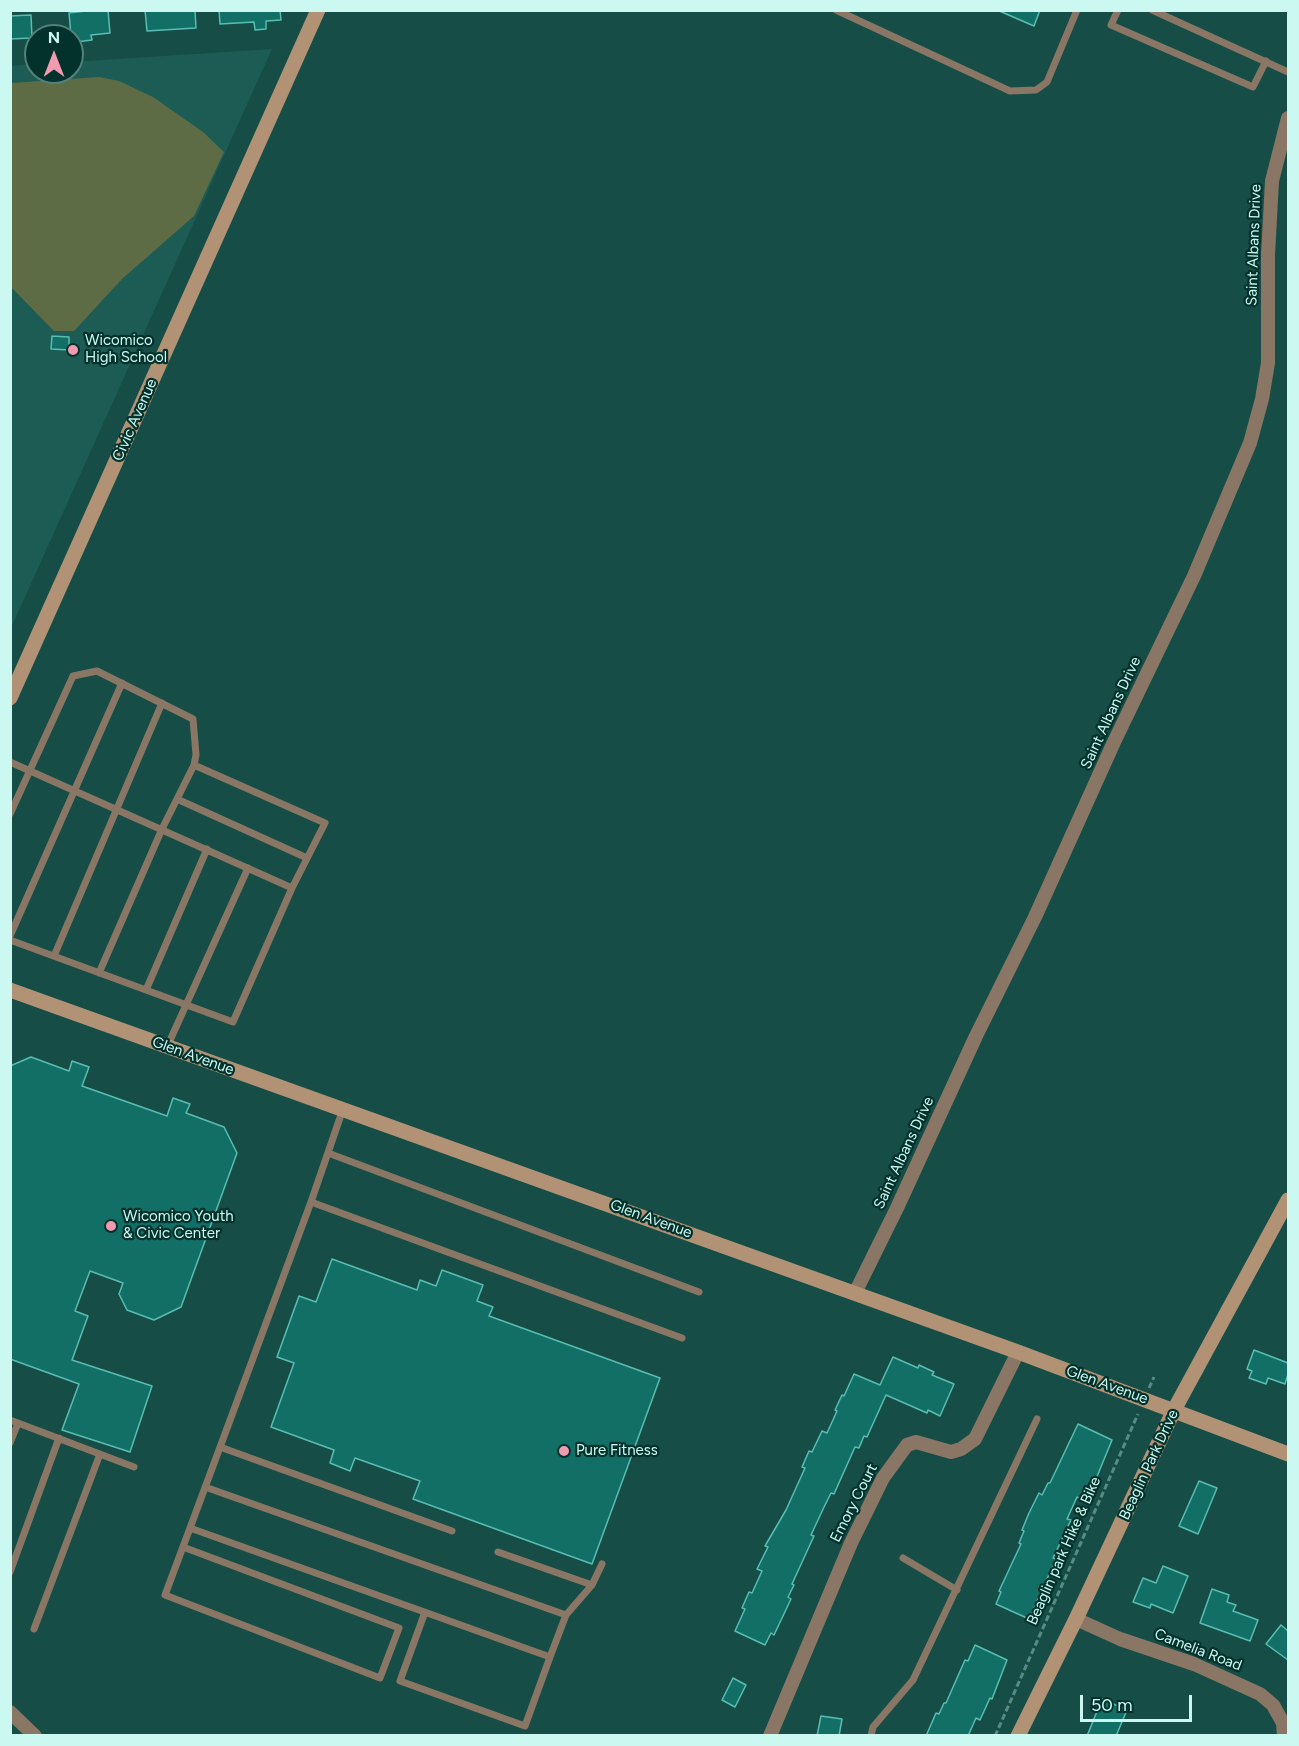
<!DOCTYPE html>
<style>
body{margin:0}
#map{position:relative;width:1299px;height:1746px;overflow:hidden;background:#164d47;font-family:Figtree,sans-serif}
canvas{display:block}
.frame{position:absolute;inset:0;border:12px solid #cbf9f2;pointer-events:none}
.north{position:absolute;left:24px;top:24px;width:60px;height:60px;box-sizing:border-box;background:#03312c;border:2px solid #53817b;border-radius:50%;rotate:0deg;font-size:16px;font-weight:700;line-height:24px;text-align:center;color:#cbf9f2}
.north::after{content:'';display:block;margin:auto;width:21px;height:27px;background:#f29aaf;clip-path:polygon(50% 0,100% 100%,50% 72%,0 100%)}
.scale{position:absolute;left:1080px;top:1695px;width:112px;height:27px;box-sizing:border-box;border:3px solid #cbf9f2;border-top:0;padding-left:8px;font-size:18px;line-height:21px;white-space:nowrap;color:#cbf9f2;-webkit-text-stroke:4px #03312c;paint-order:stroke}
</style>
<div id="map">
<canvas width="1299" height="1746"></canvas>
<div class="frame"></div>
<div class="north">N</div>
<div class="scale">50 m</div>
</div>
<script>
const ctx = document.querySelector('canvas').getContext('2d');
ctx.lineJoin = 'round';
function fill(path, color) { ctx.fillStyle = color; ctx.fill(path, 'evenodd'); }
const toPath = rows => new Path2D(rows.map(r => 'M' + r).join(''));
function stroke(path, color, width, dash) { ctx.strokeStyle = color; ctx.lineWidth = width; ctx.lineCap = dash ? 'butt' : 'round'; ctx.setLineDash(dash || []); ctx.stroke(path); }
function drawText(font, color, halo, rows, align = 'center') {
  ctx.font = font + ' Figtree,sans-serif'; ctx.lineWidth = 4.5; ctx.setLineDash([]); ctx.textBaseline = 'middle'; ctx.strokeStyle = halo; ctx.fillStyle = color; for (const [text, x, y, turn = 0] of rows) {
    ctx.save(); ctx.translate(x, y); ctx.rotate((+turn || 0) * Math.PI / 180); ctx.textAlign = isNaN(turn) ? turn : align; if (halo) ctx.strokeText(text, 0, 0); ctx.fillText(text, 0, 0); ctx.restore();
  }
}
fill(toPath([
 [272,49,11,628,11,66,36,64,36,72,72,72,72,62]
]), '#1c5c55');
fill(toPath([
 [99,77,119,81,153,97,203,132,224,152,194,216,122,279,74,331,54,331,11,287,11,83]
]), '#5e6c46');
const building = toPath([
 [94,10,108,10,110,33,91,35,92,40,76,42,75,35,71,35,69,13,94,10],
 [145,10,195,10,196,28,147,31,145,10],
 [219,10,280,10,281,20,266,21,266,29,255,30,254,22,220,24,219,10],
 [997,10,1040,10,1034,26,997,10],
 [31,15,32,38,10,39,10,16,31,15],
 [52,336,69,337,69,350,51,349,52,336],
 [31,1057,69,1071,72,1061,89,1067,82,1086,167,1116,173,1098,190,1104,186,1113,224,1127,237,1153,181,1307,154,1320,127,1310,119,1294,123,1283,90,1271,75,1311,88,1316,72,1360,152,1386,130,1452,62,1430,79,1384,10,1359,10,1066,31,1057],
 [332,1259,417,1290,420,1280,436,1286,442,1270,483,1285,477,1301,493,1307,489,1316,660,1378,592,1564,413,1499,420,1481,355,1458,350,1471,330,1463,334,1450,271,1427,294,1363,277,1357,299,1296,316,1302,332,1259],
 [1254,1350,1288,1363,1288,1374,1285,1384,1268,1378,1266,1384,1249,1378,1252,1371,1247,1369,1254,1350],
 [893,1357,918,1368,919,1365,934,1372,932,1375,954,1384,940,1416,928,1410,927,1413,886,1395,867,1437,864,1436,859,1448,855,1447,834,1494,831,1493,825,1505,811,1535,814,1536,792,1584,794,1585,788,1597,791,1599,774,1635,771,1633,765,1645,735,1631,745,1609,742,1608,749,1592,752,1593,762,1571,757,1569,768,1547,765,1546,786,1510,805,1468,802,1467,809,1451,812,1452,822,1431,827,1433,837,1411,835,1410,842,1395,844,1396,854,1374,880,1385,893,1357],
 [1078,1424,1112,1440,1096,1479,1093,1477,1083,1500,1077,1497,1067,1519,1071,1520,1053,1558,1056,1559,1029,1619,996,1604,1001,1592,999,1591,1021,1544,1019,1543,1024,1531,1022,1530,1029,1513,1039,1493,1042,1495,1048,1483,1050,1483,1078,1424],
 [1199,1481,1217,1488,1198,1534,1179,1526,1199,1481],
 [1163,1566,1188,1576,1173,1613,1151,1604,1150,1608,1133,1602,1143,1578,1156,1583,1163,1566],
 [1212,1589,1229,1595,1227,1602,1236,1605,1233,1611,1258,1620,1250,1641,1200,1623,1212,1589],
 [1281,1625,1288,1631,1288,1660,1266,1644,1281,1625],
 [975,1645,1007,1660,992,1699,990,1698,980,1720,976,1718,968,1736,926,1736,936,1713,939,1714,944,1703,946,1703,965,1660,968,1661,975,1645],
 [733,1678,746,1685,735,1707,722,1700,733,1678],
 [1102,1699,1127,1710,1116,1736,1087,1736,1102,1699],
 [821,1716,842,1719,839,1736,817,1736,821,1716]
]);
fill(building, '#126f66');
stroke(building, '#59bdb1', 1.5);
stroke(toPath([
 [1149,1388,1154,1377],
 [995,1736,1138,1414]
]), '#588b85', 3, [6, 3]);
stroke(toPath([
 [836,10,1010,91,1036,90,1047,82,1077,10],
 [1118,10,1111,25,1253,87,1266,61],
 [1152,10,1288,72],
 [10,762,292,888,233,1022,10,940],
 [194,765,325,823,292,888],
 [177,799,307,858],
 [10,814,73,676,97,671,193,719,196,755,194,765,162,829,99,973],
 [10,936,122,683],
 [54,956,162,703],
 [146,990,207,849],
 [167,1047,248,868],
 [343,1109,311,1202,682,1338],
 [328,1153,699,1292],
 [311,1202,190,1528,550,1657,566,1615,592,1585,602,1564],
 [10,1420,134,1467],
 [10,1443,18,1423],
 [220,1447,452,1531],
 [205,1487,566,1615],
 [183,1547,399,1628,380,1678,165,1595,190,1528],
 [498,1552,592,1585],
 [903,1558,957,1590],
 [10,1572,59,1438],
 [425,1612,400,1681,525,1726,550,1657],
 [34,1629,100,1454],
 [871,1736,873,1727,913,1680,1037,1419]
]), '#8a7664', 7);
stroke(toPath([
 [855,1293,897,1208,976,1036,1035,917,1114,742,1194,576,1250,443,1262,399,1268,363,1268,255,1272,181,1288,118],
 [1076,1619,1120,1639,1194,1664,1260,1694,1273,1705,1283,1723,1284,1736],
 [10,1712,35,1736],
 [770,1736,851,1543,883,1478,907,1445,916,1442,951,1452,961,1449,975,1439,1018,1352]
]), '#8a7664', 14);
stroke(toPath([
 [10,698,318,10],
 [10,990,1018,1352,1288,1454],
 [1018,1736,1076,1619,1174,1410,1288,1200]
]), '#b19275', 15);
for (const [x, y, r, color] of [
 [73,350,6,"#f29aaf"],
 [111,1226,6,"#f29aaf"],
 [564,1451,6,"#f29aaf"]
]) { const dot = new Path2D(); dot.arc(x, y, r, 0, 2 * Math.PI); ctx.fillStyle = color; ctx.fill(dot); stroke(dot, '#03312c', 2); }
drawText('15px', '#cbf9f2', '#03312c', [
 ["Saint Albans Drive",1254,245,-88],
 ["Civic Avenue",135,420,-66],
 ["Saint Albans Drive",1111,713,-65],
 ["Glen Avenue",193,1056,20],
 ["Saint Albans Drive",904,1153,-65],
 ["Glen Avenue",651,1219,20],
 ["Glen Avenue",1107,1385,20],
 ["Beaglin Park Drive",1149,1465,-65],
 ["Emory Court",854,1503,-63],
 ["Beaglin park Hike & Bike",1064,1551,-66],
 ["Camelia Road",1198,1650,21]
]);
drawText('15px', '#cbf9f2', '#03312c', [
 ["Wicomico",85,341],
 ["High School",85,358],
 ["Wicomico Youth",123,1217],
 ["& Civic Center",123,1234],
 ["Pure Fitness",576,1451]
], 'left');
</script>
